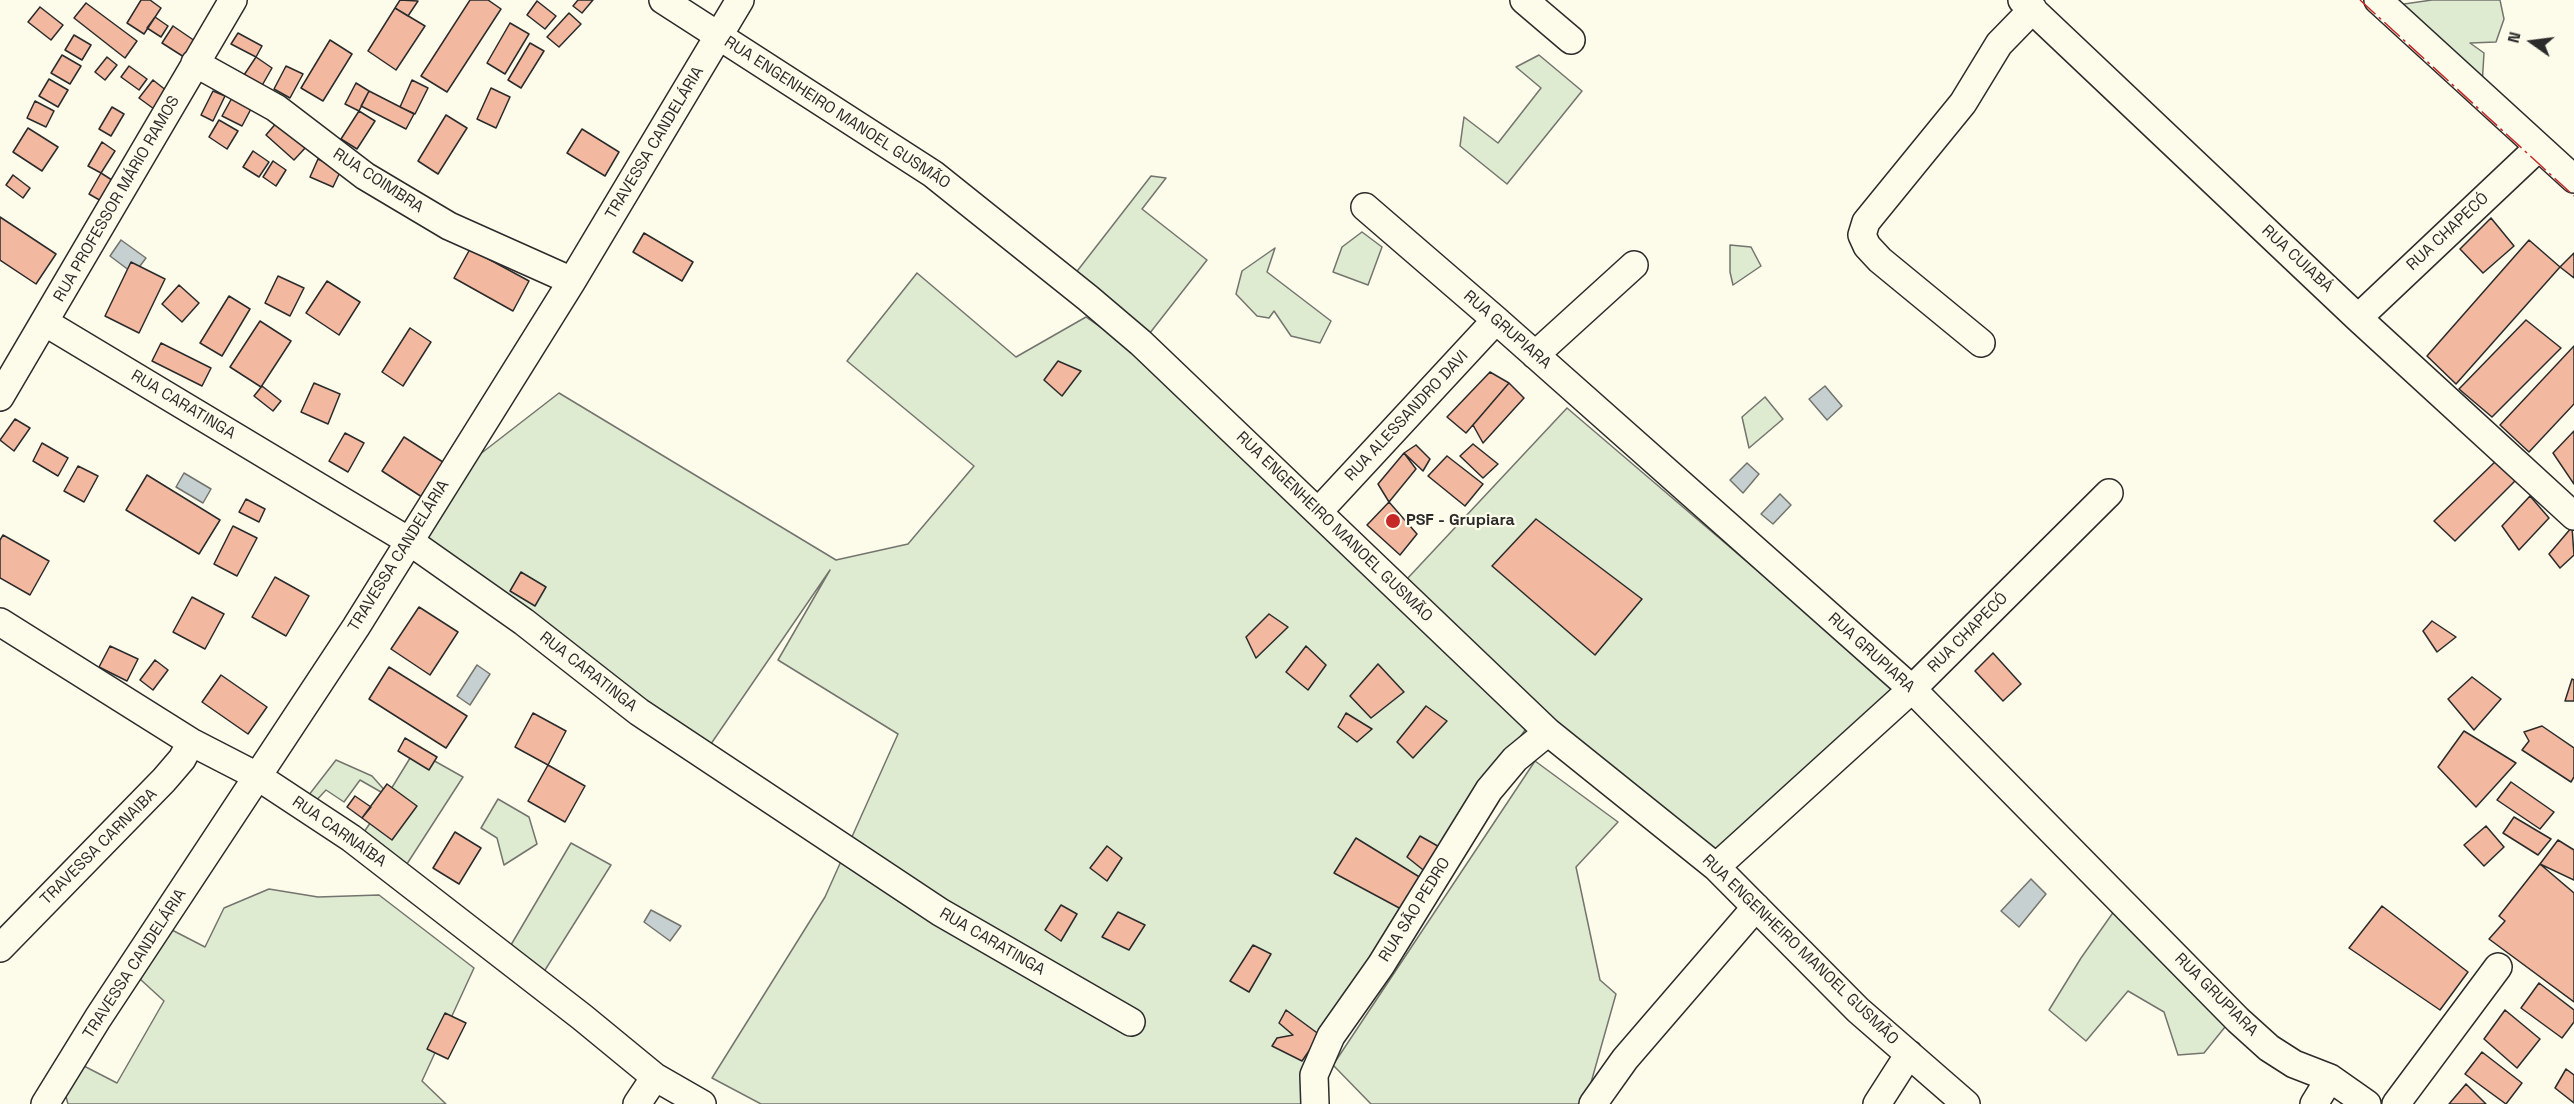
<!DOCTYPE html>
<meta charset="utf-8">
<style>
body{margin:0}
#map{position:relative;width:2574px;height:1104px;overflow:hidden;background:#fdfbea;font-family:"Space Grotesk",sans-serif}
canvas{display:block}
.north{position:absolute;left:2502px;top:12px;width:60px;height:60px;-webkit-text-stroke:4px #fdfbea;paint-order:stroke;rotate:284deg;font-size:16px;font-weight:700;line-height:24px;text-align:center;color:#2b2b2b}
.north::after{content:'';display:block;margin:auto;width:21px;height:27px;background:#2b2b2b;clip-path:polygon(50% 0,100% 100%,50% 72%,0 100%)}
</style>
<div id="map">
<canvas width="2574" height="1104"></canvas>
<div class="north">N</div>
</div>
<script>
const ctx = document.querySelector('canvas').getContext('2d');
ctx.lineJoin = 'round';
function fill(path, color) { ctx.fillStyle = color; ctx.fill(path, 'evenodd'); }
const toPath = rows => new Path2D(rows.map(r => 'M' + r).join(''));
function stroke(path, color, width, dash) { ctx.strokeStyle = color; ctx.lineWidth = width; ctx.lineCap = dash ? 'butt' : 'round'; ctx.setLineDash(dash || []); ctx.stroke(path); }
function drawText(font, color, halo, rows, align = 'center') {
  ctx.font = font + ' "Space Grotesk",sans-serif'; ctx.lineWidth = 4.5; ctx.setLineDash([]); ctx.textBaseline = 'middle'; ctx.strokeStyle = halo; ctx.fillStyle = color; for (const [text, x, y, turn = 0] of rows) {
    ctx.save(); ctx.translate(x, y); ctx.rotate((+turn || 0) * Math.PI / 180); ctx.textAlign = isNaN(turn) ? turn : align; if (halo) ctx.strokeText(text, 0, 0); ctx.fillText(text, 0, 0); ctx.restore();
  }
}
const green = toPath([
 [2432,0,2500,0,2504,19,2496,42,2470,43,2484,53,2482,86,2397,5,2432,0],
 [1539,55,1582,91,1507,184,1460,146,1464,117,1498,143,1541,88,1516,67,1539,55],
 [1151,176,1166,178,1142,209,1207,260,1146,338,1071,279,1151,176],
 [1362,232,1382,247,1368,285,1333,272,1342,247,1362,232],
 [1730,245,1751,247,1761,266,1733,285,1730,272,1730,245],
 [1275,248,1267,272,1331,321,1320,343,1291,336,1274,311,1269,318,1257,316,1236,294,1242,271,1275,248],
 [917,273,1016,357,1086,317,1193,392,1527,727,1334,1013,1306,1104,761,1104,712,1078,825,897,898,734,778,660,830,570,704,754,425,537,479,455,559,393,836,560,908,544,974,466,847,361,917,273],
 [1765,397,1783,419,1749,448,1742,417,1765,397],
 [1567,408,1896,689,1711,853,1553,732,1406,580,1567,408],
 [415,750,463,777,405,867,362,835,385,801,381,792,360,780,344,802,326,790,312,805,305,800,336,760,372,776,388,794,415,750],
 [1535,761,1618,822,1576,867,1600,980,1616,994,1585,1104,1371,1104,1333,1065,1535,761],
 [498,799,529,817,537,844,504,865,497,838,481,828,498,799],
 [571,843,611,865,540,978,508,950,571,843],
 [269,889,318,897,379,895,474,968,422,1081,446,1104,68,1104,65,1093,82,1065,117,1083,164,1001,140,979,172,930,205,947,224,908,269,889],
 [2117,907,2229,1022,2204,1053,2178,1055,2164,1012,2128,991,2086,1041,2049,1010,2081,958,2117,907]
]);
fill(green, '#deebd1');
stroke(green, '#74746e', 1.5);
const water = toPath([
 [121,240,146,258,134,274,110,256,121,240],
 [1825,386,1842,406,1827,420,1809,399,1825,386],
 [1747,463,1759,474,1743,493,1730,480,1747,463],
 [184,473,211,489,203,503,176,487,184,473],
 [1780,494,1791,505,1773,524,1761,514,1780,494],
 [477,665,490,674,470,705,457,696,477,665],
 [2031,879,2046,894,2019,927,2001,911,2031,879],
 [651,910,681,926,670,941,644,922,651,910]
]);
fill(water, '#c7d0d0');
stroke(water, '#74746e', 1.5);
const building = toPath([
 [141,0,150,0,161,8,144,34,127,23,141,0],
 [400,0,418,1,408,16,395,8,400,0],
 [470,0,488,0,501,9,447,92,421,76,470,0],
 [578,0,593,0,582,13,573,6,578,0],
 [537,1,556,16,545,29,527,15,537,1],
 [86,3,137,41,125,58,74,18,86,3],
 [40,7,63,25,51,40,28,22,40,7],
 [395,8,425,26,396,70,368,51,395,8],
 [569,13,581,24,559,47,547,37,569,13],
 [155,17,168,26,161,37,147,28,155,17],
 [510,23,529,34,505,74,487,63,510,23],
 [173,26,195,41,184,57,162,43,173,26],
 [238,33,262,46,256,57,231,44,238,33],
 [74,35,91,45,82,60,65,50,74,35],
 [330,40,352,54,323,101,301,88,330,40],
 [530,43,544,51,521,88,508,80,530,43],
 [62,55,81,66,70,84,51,73,62,55],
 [107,57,117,65,105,80,95,72,107,57],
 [256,57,272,68,260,89,242,78,256,57],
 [129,66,147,79,139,90,121,77,129,66],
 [286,66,303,74,290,98,274,89,286,66],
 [49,79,68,90,58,107,39,96,49,79],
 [153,80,167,91,154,109,139,98,153,80],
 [412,80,428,88,415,114,400,107,412,80],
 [356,83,369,91,359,111,345,104,356,83],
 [491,88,510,97,496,128,477,119,491,88],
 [213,91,225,96,213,121,201,115,213,91],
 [369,91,414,114,406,129,361,106,369,91],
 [233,96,252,107,242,126,222,116,233,96],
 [35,101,54,111,46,127,27,118,35,101],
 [112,107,124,114,111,136,99,129,112,107],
 [359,111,375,121,357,149,341,139,359,111],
 [446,115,467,128,438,174,418,161,446,115],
 [219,120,238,131,227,149,209,137,219,120],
 [278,121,307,146,294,160,266,135,278,121],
 [28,128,58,147,42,171,13,152,28,128],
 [582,129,619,152,605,176,567,153,582,129],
 [102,142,115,151,101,173,88,166,102,142],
 [253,151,269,162,259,177,243,167,253,151],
 [318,159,341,170,333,187,310,177,318,159],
 [273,161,286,170,276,186,263,177,273,161],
 [101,173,115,182,103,202,89,194,101,173],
 [13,175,30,188,23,198,6,185,13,175],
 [0,217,56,254,36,284,0,260,0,217],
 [2491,218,2514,246,2483,273,2460,249,2491,218],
 [644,233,693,262,682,281,633,252,644,233],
 [2529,240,2560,267,2456,384,2427,356,2529,240],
 [470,249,529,281,513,311,454,278,470,249],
 [2574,253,2574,278,2560,267,2574,253],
 [131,262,165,279,139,333,105,316,131,262],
 [278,276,304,288,290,316,265,303,278,276],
 [327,281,360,302,339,335,306,313,327,281],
 [179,285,199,303,182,322,162,304,179,285],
 [229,296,250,309,222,356,200,343,229,296],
 [2526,320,2561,348,2492,417,2459,389,2526,320],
 [260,321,291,341,261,387,230,367,260,321],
 [410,328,431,342,403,386,382,372,410,328],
 [161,343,211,368,202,386,152,361,161,343],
 [2574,346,2574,404,2529,452,2500,425,2574,346],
 [1058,361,1081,371,1062,396,1044,380,1058,361],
 [1490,372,1509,383,1466,433,1447,417,1490,372],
 [314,383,340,394,328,424,301,412,314,383],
 [1509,383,1524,398,1483,443,1473,425,1509,383],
 [262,386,281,401,273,411,254,396,262,386],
 [15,419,30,428,14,451,0,440,15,419],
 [2574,431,2574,484,2553,453,2574,431],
 [345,433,364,443,348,472,329,461,345,433],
 [404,437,446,464,425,499,382,471,404,437],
 [42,443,68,458,58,476,33,461,42,443],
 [1473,444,1498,464,1483,478,1460,456,1473,444],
 [1416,445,1430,459,1423,471,1404,453,1416,445],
 [1404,453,1416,469,1389,502,1378,484,1404,453],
 [1447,456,1483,484,1465,506,1428,476,1447,456],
 [2500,457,2519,477,2455,541,2434,521,2500,457],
 [78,466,98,476,84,502,64,491,78,466],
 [147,475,220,520,199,554,126,510,147,475],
 [2530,496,2549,518,2519,550,2502,526,2530,496],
 [246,499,265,509,259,522,239,512,246,499],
 [1389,502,1417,534,1400,555,1367,525,1389,502],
 [1536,519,1642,599,1595,655,1492,566,1536,519],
 [233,526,257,538,237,576,214,564,233,526],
 [2572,527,2574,555,2560,568,2549,554,2572,527],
 [3,535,49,561,30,595,0,578,0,540,3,535],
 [521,572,546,587,535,606,510,591,521,572],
 [275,577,309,596,286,636,252,617,275,577],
 [192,597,224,614,205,649,173,632,192,597],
 [419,607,458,632,430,675,391,649,419,607],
 [1269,614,1288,627,1256,658,1246,637,1269,614],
 [2432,621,2456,637,2437,652,2423,631,2432,621],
 [110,646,138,659,127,681,99,667,110,646],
 [1306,646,1326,665,1308,690,1286,672,1306,646],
 [1993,653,2021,684,2003,701,1975,671,1993,653],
 [155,660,168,670,153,690,140,680,155,660],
 [1378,664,1404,692,1371,718,1350,696,1378,664],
 [389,667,467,716,446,748,369,699,389,667],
 [221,675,267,707,248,734,202,702,221,675],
 [2472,677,2501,699,2474,730,2448,699,2472,677],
 [2572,679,2574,680,2574,701,2565,701,2572,679],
 [1426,706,1447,721,1413,758,1397,742,1426,706],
 [533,713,566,731,548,765,515,747,533,713],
 [1346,713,1372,729,1357,742,1338,727,1346,713],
 [2542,726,2574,748,2574,777,2571,782,2522,750,2529,741,2524,732,2542,726],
 [2464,731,2516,763,2476,807,2438,767,2464,731],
 [405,738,437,757,429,770,398,751,405,738],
 [548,765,585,786,565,822,528,801,548,765],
 [2511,782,2554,812,2540,829,2497,800,2511,782],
 [387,784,417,806,392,840,362,818,387,784],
 [355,796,371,807,362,818,347,807,355,796],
 [2514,817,2551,839,2538,855,2503,833,2514,817],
 [2486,826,2504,847,2484,866,2464,845,2486,826],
 [455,832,481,848,459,884,433,868,455,832],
 [1420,836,1443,849,1427,873,1407,857,1420,836],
 [1356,838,1426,881,1403,910,1334,873,1356,838],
 [2558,840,2574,850,2574,880,2540,864,2558,840],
 [1107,846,1122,858,1107,881,1090,868,1107,846],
 [2540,864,2574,893,2574,1002,2489,939,2505,921,2499,916,2540,864],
 [1061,905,1077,914,1061,941,1045,930,1061,905],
 [2382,906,2468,972,2440,1010,2349,948,2382,906],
 [1118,912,1145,925,1129,950,1102,937,1118,912],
 [1253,945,1271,954,1249,992,1230,981,1253,945],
 [2539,983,2574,1010,2574,1022,2562,1038,2521,1008,2539,983],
 [1286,1010,1320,1035,1302,1061,1272,1046,1277,1038,1293,1035,1279,1023,1286,1010],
 [2505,1010,2540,1039,2517,1068,2484,1039,2505,1010],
 [445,1013,466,1023,448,1059,427,1049,445,1013],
 [2482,1052,2522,1083,2506,1104,2465,1074,2482,1052],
 [2566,1069,2574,1075,2574,1103,2555,1088,2566,1069],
 [2466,1084,2486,1104,2449,1104,2466,1084]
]);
fill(building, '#f2b8a0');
stroke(building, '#2b2b2b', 1.5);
const minor = toPath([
 [663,0,933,174,1088,298,1141,343,1548,732,1716,867,1858,1010,1966,1104],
 [1524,0,1571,40],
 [2022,0,2358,318,2574,516],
 [2378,0,2574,179],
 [195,63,276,108,365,176,449,226,572,281],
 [1365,207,1496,320,1912,689,2238,1020,2269,1048,2294,1064,2330,1078,2367,1104],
 [2358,318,2539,147],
 [46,323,409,541,524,622,639,712,940,912,1131,1022],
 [1981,343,1880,260,1867,246,1862,235,1866,222,1963,103,1999,44,2033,9],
 [1535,355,1634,265],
 [0,397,233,0],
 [1318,512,1496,320],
 [0,622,191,742,257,776,351,838,582,1017,655,1077,702,1104],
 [1716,867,1912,689,2109,493],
 [0,948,164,780,182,759,191,742],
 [45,1104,98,1018,356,627,572,281,740,0],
 [637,1104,655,1077],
 [1315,1104,1314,1075,1331,1036,1381,965,1489,790,1515,759,1548,732],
 [1593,1104,1625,1059,1756,907],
 [1877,1104,1909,1054],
 [2314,1104,2330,1078],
 [2396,1104,2498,967]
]);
stroke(minor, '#2b2b2b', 30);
stroke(minor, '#fdfbea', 27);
stroke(toPath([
 [2360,0,2574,196]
]), '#c62828', 1.5, [21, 4.5, 3, 4.5]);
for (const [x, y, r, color] of [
 [1393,521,8,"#c62828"]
]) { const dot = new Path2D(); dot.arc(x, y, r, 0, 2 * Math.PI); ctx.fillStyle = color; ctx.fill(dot); stroke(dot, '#fdfbea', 2); }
drawText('16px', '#2b2b2b', '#fdfbea', [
 ["RUA ENGENHEIRO MANOEL GUSMÃO",837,113,33],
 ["TRAVESSA CANDELÁRIA",655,143,-59],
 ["RUA COIMBRA",378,181,33],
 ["RUA PROFESSOR MÁRIO RAMOS",117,199,-60],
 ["RUA CHAPECÓ",2448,232,-43],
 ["RUA CUIABÁ",2297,259,43],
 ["RUA GRUPIARA",1507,330,41],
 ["RUA CARATINGA",183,405,31],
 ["RUA ALESSANDRO DAVI",1407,416,-47],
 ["RUA ENGENHEIRO MANOEL GUSMÃO",1334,527,44],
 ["TRAVESSA CANDELÁRIA",399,556,-58],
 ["RUA CHAPECÓ",1968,633,-45],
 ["RUA GRUPIARA",1871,653,42],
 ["RUA CARATINGA",588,672,38],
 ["RUA CARNAÍBA",339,832,35],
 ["TRAVESSA CARNAIBA",99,847,-45],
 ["RUA SÃO PEDRO",1415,910,-58],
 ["RUA CARATINGA",992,942,30],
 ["RUA ENGENHEIRO MANOEL GUSMÃO",1800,950,44],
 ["TRAVESSA CANDELÁRIA",135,964,-57],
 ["RUA GRUPIARA",2216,995,45]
]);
drawText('bold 16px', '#2b2b2b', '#fdfbea', [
 ["PSF - Grupiara",1406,521]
], 'left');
</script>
